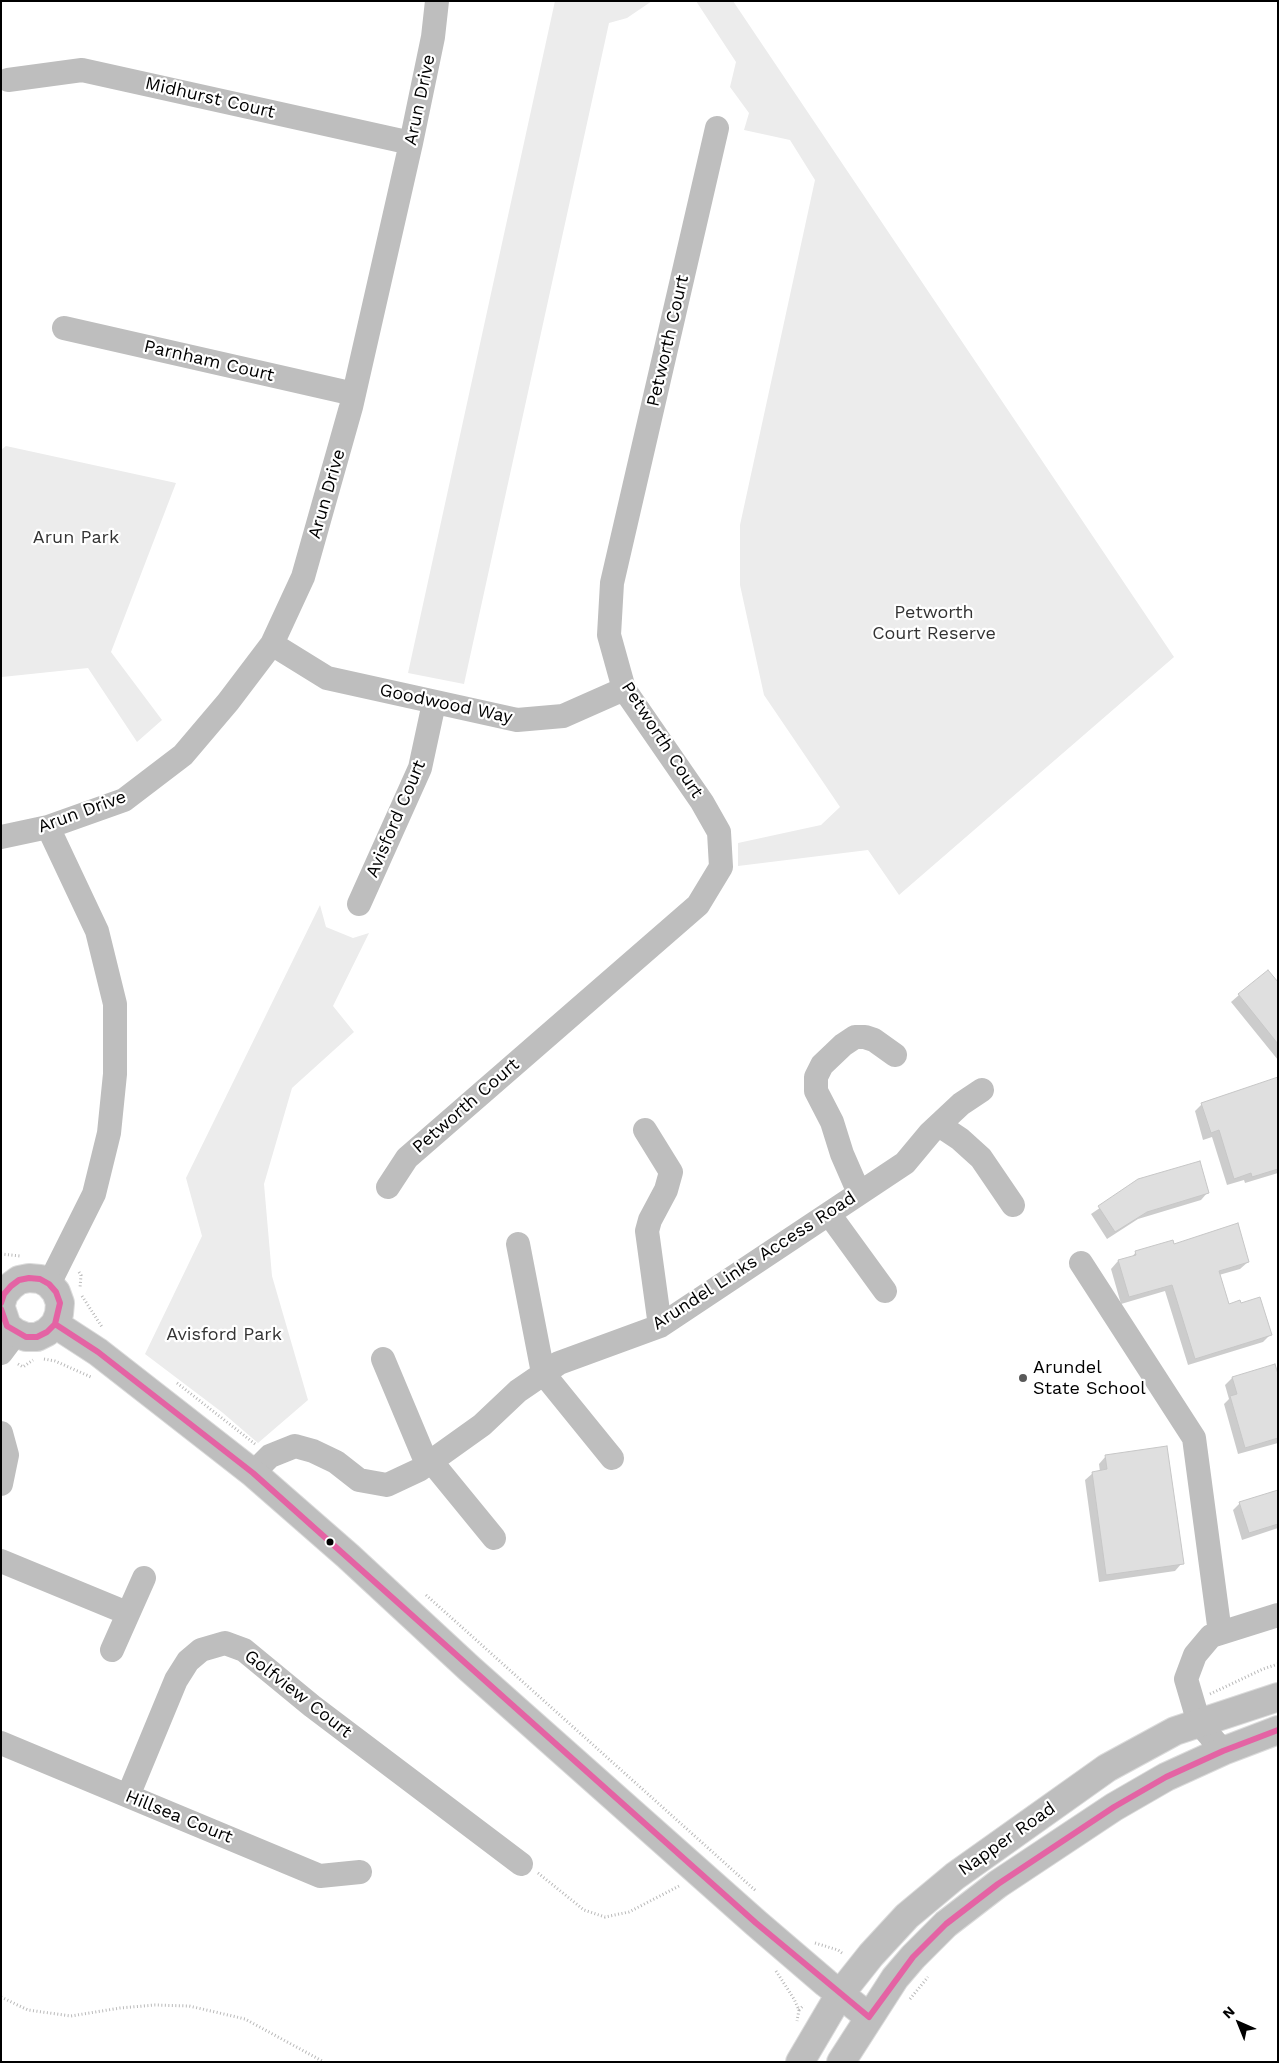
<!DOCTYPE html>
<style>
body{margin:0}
#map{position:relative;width:1279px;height:2063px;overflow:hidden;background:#fff;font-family:"Work Sans",sans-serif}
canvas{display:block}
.frame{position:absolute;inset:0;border:2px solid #000;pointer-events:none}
.north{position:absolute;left:1214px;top:1998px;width:50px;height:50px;-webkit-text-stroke:4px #fff;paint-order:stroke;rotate:316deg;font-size:14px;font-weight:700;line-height:20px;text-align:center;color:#000}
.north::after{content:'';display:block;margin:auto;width:18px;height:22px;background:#000;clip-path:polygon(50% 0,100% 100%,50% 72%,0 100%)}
</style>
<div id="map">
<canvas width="1279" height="2063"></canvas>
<div class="frame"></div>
<div class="north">N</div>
</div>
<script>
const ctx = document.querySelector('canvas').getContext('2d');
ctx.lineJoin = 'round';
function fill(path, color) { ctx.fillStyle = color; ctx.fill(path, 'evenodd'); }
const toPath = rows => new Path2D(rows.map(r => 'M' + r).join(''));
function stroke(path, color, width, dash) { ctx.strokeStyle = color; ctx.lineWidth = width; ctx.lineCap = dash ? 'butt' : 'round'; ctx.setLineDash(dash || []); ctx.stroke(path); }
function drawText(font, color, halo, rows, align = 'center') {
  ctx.font = font + ' "Work Sans",sans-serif'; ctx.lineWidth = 4.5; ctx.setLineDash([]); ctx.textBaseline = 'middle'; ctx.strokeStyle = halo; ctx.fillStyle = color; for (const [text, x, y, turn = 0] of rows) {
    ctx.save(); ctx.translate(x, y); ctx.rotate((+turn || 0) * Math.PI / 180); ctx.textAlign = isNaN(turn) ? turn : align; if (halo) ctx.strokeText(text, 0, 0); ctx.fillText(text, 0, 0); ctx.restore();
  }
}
fill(toPath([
 [555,1,652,1,627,18,609,23,464,684,408,673],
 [696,1,733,1,1174,657,899,895,868,850,738,866,738,843,821,825,840,807,764,695,740,585,740,525,815,180,790,140,744,130,749,113,730,87,736,62],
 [6,446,176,483,111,652,162,720,137,742,88,668,2,677,1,450],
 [320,905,326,927,353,938,369,933,333,1006,354,1032,292,1088,264,1184,272,1276,308,1400,258,1443,223,1413,145,1354,202,1236,186,1178]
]), '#ececec');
fill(toPath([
 [1278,984,1278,1060,1231,1002,1239,995],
 [1278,1078,1278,1173,1245,1183,1244,1180,1227,1185,1212,1137,1203,1140,1195,1111,1202,1104],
 [1139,1181,1208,1192,1201,1200,1138,1219,1107,1239,1091,1214],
 [1173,1245,1248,1262,1240,1269,1219,1275,1228,1305,1271,1334,1263,1342,1188,1365,1165,1291,1121,1304,1111,1269,1118,1261,1131,1258,1136,1252],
 [1232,1378,1278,1378,1278,1443,1238,1454,1224,1404,1229,1399,1225,1385],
 [1106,1456,1182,1563,1175,1571,1099,1582,1085,1480,1093,1473,1100,1472,1099,1464],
 [1278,1491,1278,1528,1242,1540,1233,1510,1240,1503]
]), '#0003');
const building = toPath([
 [1268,970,1278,982,1278,1044,1238,994,1268,970],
 [1278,1077,1278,1169,1252,1177,1251,1173,1234,1179,1219,1130,1211,1133,1201,1103,1278,1077],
 [1200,1161,1209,1193,1147,1212,1115,1232,1098,1206,1138,1179,1200,1161],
 [1238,1223,1249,1262,1219,1271,1229,1304,1240,1300,1241,1303,1260,1297,1272,1335,1195,1359,1172,1285,1129,1297,1118,1260,1136,1255,1135,1251,1173,1240,1174,1244,1238,1223],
 [1275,1364,1278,1374,1278,1438,1245,1448,1230,1396,1237,1394,1232,1377,1275,1364],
 [1167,1446,1184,1564,1106,1575,1092,1472,1107,1469,1105,1455,1167,1446],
 [1278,1490,1278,1524,1249,1533,1239,1502,1278,1490]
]);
fill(building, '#dfdfdf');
stroke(building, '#c7c7c7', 1);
const major = toPath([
 [1,1304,4,1294,11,1286,19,1280,29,1278,40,1279,49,1284,56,1292,60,1303,59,1314,55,1324,47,1332,37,1337,26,1337,16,1333,7,1326,1,1308],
 [55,1324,98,1352,253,1473,348,1556,470,1669,756,1923,826,1983,869,2017],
 [800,2062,840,1994,871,1955,907,1916,955,1876,1107,1768,1175,1731,1278,1697],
 [841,2062,895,1978,913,1957,946,1924,998,1884,1114,1807,1166,1777,1223,1751,1278,1730]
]);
stroke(major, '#dbdbdb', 30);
stroke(toPath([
 [1,1254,20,1256],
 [79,1272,81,1275,80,1288],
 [82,1296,102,1327],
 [44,1359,55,1361,91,1377],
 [18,1364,23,1367,33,1360],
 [177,1383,255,1444],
 [426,1595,756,1891],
 [1210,1694,1263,1669,1278,1664],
 [538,1873,584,1910,605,1917,629,1912,681,1885],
 [815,1943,838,1950,842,1953],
 [776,1971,794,1999,799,2010,797,2021],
 [1,1997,28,2010,71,2016,120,2008,155,2005,189,2006,211,2011,245,2019,324,2062],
 [910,1999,928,1977],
 [799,2010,804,2005]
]), '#b9b9b9', 3, [1, 2.5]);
stroke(toPath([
 [8,80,82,70,411,143],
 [64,328,354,394],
 [272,644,327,678,517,720,563,716,624,689],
 [48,827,97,931,115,1004,115,1074,109,1133,94,1194,49,1284],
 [1,837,48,827,124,800,183,755,228,702,272,644,303,577,351,407,411,143,433,37,437,1],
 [359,904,420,768,434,703],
 [939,1125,960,1139,981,1158,1013,1205],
 [645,1130,671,1172,666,1190,650,1220,647,1231,660,1326],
 [388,1187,407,1158,698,905,721,867,719,832,702,802,624,689,609,635,612,583,717,128],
 [859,1193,842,1154,832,1122,816,1091,816,1077,822,1065,843,1045,855,1037,865,1037,874,1040,895,1055],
 [829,1214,885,1291],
 [518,1244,543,1373,612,1458],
 [1081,1263,1194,1438,1220,1633],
 [1,1353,16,1333],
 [383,1359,427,1464],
 [1,1433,7,1455,1,1484],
 [431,1461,494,1538],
 [253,1473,270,1456,295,1446,313,1451,336,1462,359,1480,387,1485,419,1470,482,1425,518,1391,559,1363,660,1326,905,1163,930,1133,961,1104,982,1090],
 [1,1561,127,1613],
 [112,1650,144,1578],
 [1,1743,320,1876,360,1872],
 [1223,1751,1199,1723,1186,1679,1195,1655,1211,1636,1278,1615],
 [128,1796,176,1680,188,1661,201,1650,225,1643,244,1650,312,1706,521,1864]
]), '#bebebe', 24);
stroke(major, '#bebebe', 28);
stroke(toPath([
 [1,1303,4,1294,11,1286,19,1280,29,1278,40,1279,49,1284,56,1292,60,1303,55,1324,47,1332,37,1337,26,1337,7,1326,1,1309],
 [55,1324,98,1352,253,1473,756,1923,869,2017,913,1957,946,1924,998,1884,1114,1807,1166,1777,1223,1751,1278,1730]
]), '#e463a4', 6);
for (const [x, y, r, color] of [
 [1023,1378,5,"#595959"],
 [330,1542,4.5,"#000"]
]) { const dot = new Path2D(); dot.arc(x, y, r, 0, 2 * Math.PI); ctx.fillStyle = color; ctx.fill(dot); stroke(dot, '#fff', 2); }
drawText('18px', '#000', '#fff', [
 ["Midhurst Court",210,98,13],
 ["Arun Drive",420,100,-78],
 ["Petworth Court",668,341,-77],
 ["Parnham Court",209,361,13],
 ["Arun Drive",327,494,-74],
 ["Goodwood Way",446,704,12],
 ["Petworth Court",662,740,57],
 ["Arun Drive",82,812,-20],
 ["Avisford Court",396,819,-67],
 ["Petworth Court",466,1106,-41],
 ["Arundel Links Access Road",754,1261,-33],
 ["Golfview Court",298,1694,38],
 ["Hillsea Court",179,1817,22],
 ["Napper Road",1007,1839,-35]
]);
drawText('18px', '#333', '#fff', [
 ["Arun Park",76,538],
 ["Petworth",934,613],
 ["Court Reserve",934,634],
 ["Avisford Park",224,1335]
]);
drawText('18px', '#000', '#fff', [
 ["Arundel",1033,1368],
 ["State School",1033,1389]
], 'left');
</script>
